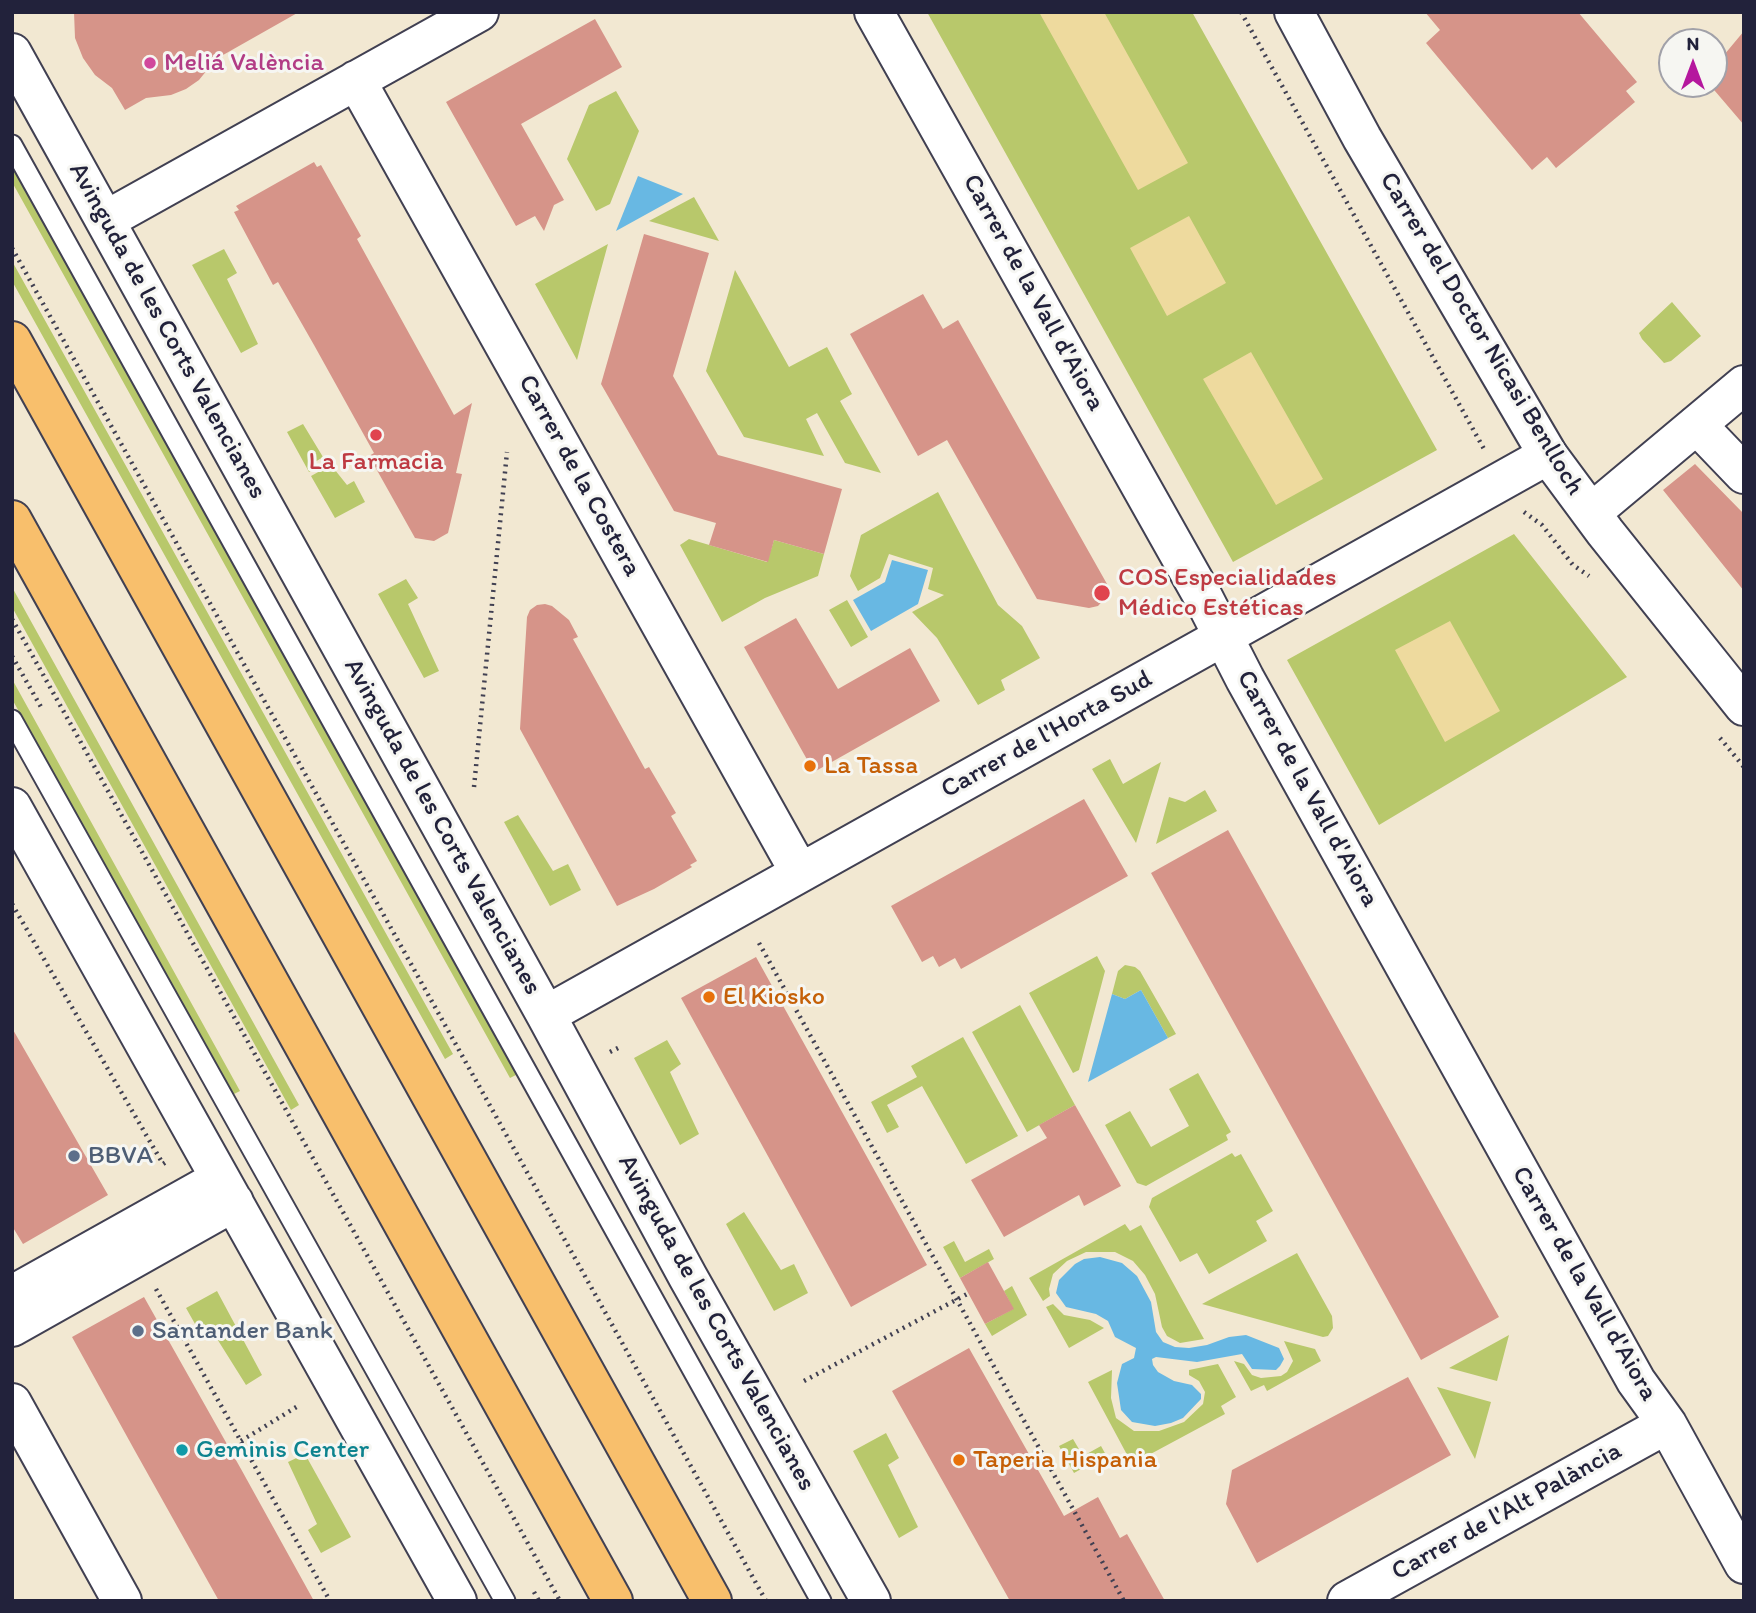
<!DOCTYPE html>
<meta charset="utf-8">
<style>
body{margin:0}
#map{position:relative;width:1756px;height:1613px;overflow:hidden;background:#f2e8d2;font-family:Itim,sans-serif}
canvas{display:block}
.frame{position:absolute;inset:0;border:14px solid #22223b;pointer-events:none}
.north{position:absolute;left:1658px;top:28px;width:70px;height:70px;box-sizing:border-box;background:#f6f6f2;border:2px solid #a1a1a9;border-radius:50%;rotate:0deg;font-size:19px;font-weight:700;line-height:28px;text-align:center;color:#22223b}
.north::after{content:'';display:block;margin:auto;width:24px;height:32px;background:#b5179e;clip-path:polygon(50% 0,100% 100%,50% 72%,0 100%)}
</style>
<div id="map">
<canvas width="1756" height="1613"></canvas>
<div class="frame"></div>
<div class="north">N</div>
</div>
<script>
const ctx = document.querySelector('canvas').getContext('2d');
ctx.lineJoin = 'round';
function fill(path, color) { ctx.fillStyle = color; ctx.fill(path, 'evenodd'); }
const toPath = rows => new Path2D(rows.map(r => 'M' + r).join(''));
function stroke(path, color, width, dash) { ctx.strokeStyle = color; ctx.lineWidth = width; ctx.lineCap = dash ? 'butt' : 'round'; ctx.setLineDash(dash || []); ctx.stroke(path); }
function drawText(font, color, halo, rows, align = 'center') {
  ctx.font = font + ' Itim,sans-serif'; ctx.lineWidth = 6; ctx.setLineDash([]); ctx.textBaseline = 'middle'; ctx.strokeStyle = halo; ctx.fillStyle = color; for (const [text, x, y, turn = 0] of rows) {
    ctx.save(); ctx.translate(x, y); ctx.rotate((+turn || 0) * Math.PI / 180); ctx.textAlign = isNaN(turn) ? turn : align; if (halo) ctx.strokeText(text, 0, 0); ctx.fillText(text, 0, 0); ctx.restore();
  }
}
fill(toPath([
 [927,12,1192,12,1437,450,1233,562],
 [616,91,639,131,610,204,596,211,567,159,589,105],
 [12,162,518,1074,510,1078,12,182],
 [694,197,719,241,649,221],
 [608,244,590,310,577,360,535,284],
 [224,249,237,273,227,279,258,344,241,353,192,265],
 [12,261,453,1054,445,1059,12,281],
 [735,270,789,367,827,347,852,394,840,401,881,473,845,463,817,413,806,419,824,456,744,437,706,371],
 [1672,302,1701,336,1671,361,1664,363,1642,339,1639,333],
 [303,424,323,457,315,462,317,468,309,472,287,432],
 [331,465,347,485,354,481,365,502,335,518,311,476],
 [938,492,998,605,1022,626,1040,658,1001,680,1005,690,978,705,937,638,912,612,944,595,928,589,933,568,889,554,880,578,858,591,850,576,861,535],
 [1514,534,1627,677,1379,825,1287,660],
 [689,539,767,562,774,540,824,554,818,576,765,598,722,622,680,545],
 [406,579,418,598,408,604,439,671,424,678,378,594],
 [12,587,299,1105,291,1110,12,607],
 [847,600,868,637,851,647,829,610],
 [12,679,240,1091,232,1095,12,699],
 [1110,759,1123,784,1161,762,1136,843,1092,769],
 [1205,790,1217,811,1156,844,1169,797,1185,802],
 [518,815,553,871,568,864,581,890,550,906,504,822],
 [1097,956,1105,971,1079,1070,1073,1073,1029,993],
 [1125,965,1135,967,1140,971,1176,1034,1168,1038,1141,990,1125,999,1112,994,1118,971],
 [1020,1005,1075,1105,1027,1132,972,1032],
 [963,1037,1018,1136,966,1164,922,1086,887,1105,899,1127,887,1133,871,1102,917,1077,911,1066],
 [667,1040,681,1064,670,1072,699,1134,680,1145,634,1058],
 [1198,1073,1231,1132,1226,1135,1228,1140,1146,1186,1137,1183,1105,1125,1130,1111,1151,1147,1189,1126,1169,1089],
 [1232,1153,1235,1157,1241,1154,1273,1211,1256,1221,1267,1241,1209,1274,1197,1253,1180,1262,1149,1207,1152,1198],
 [744,1212,781,1270,794,1264,808,1293,774,1311,726,1224],
 [1125,1224,1130,1231,1141,1225,1204,1339,1180,1343,1167,1336,1162,1327,1155,1294,1145,1275,1133,1261,1115,1252,1086,1252,1067,1261,1053,1274,1049,1289,1050,1296,1043,1301,1029,1278],
 [954,1241,965,1262,989,1249,994,1259,960,1278,943,1247],
 [1297,1253,1332,1316,1333,1328,1328,1336,1323,1337,1202,1304],
 [1012,1286,1027,1315,992,1336,985,1324,1013,1309,1004,1291],
 [217,1291,262,1375,246,1385,209,1326,199,1331,186,1308],
 [1053,1304,1064,1315,1090,1320,1104,1328,1069,1348,1046,1307],
 [1509,1335,1497,1381,1449,1368],
 [1284,1341,1315,1349,1321,1361,1267,1391,1264,1385,1251,1391,1234,1361,1244,1364,1252,1375,1261,1378,1281,1376,1287,1372,1293,1361],
 [1218,1364,1236,1397,1221,1406,1225,1414,1132,1464,1088,1382,1112,1370,1111,1398,1116,1418,1134,1431,1159,1431,1184,1422,1203,1404,1205,1392,1199,1381,1189,1375,1189,1370],
 [1437,1387,1491,1402,1475,1459],
 [886,1433,899,1458,888,1465,918,1527,899,1538,853,1451],
 [1073,1439,1083,1456,1101,1446,1106,1455,1074,1473,1059,1446],
 [305,1454,351,1537,321,1553,308,1530,317,1524,288,1462]
]), '#b8c86b');
fill(toPath([
 [1039,12,1104,12,1188,163,1138,190],
 [1189,216,1226,283,1167,316,1130,248],
 [1251,352,1323,479,1276,505,1203,379],
 [1450,621,1500,711,1445,742,1395,650]
]), '#eeda9e');
fill(toPath([
 [638,176,683,194,616,231],
 [892,560,928,570,918,604,871,631,853,600,885,582],
 [1141,990,1168,1038,1088,1082,1112,994,1125,999],
 [1100,1257,1122,1263,1137,1276,1151,1302,1156,1332,1163,1342,1175,1347,1189,1348,1207,1345,1229,1337,1246,1335,1279,1348,1284,1359,1280,1366,1276,1370,1252,1369,1242,1354,1197,1362,1156,1357,1152,1359,1153,1365,1158,1372,1174,1381,1192,1385,1201,1394,1201,1399,1183,1418,1171,1423,1155,1426,1132,1422,1121,1410,1117,1383,1122,1364,1134,1358,1136,1348,1115,1337,1108,1321,1096,1314,1066,1307,1056,1293,1059,1280,1075,1264,1084,1259]
]), '#68b8e3');
fill(toPath([
 [74,12,299,12,216,59,199,80,186,89,171,95,146,98,125,110,112,88,95,75,83,58,75,38],
 [1425,12,1578,12,1637,82,1626,91,1635,102,1556,168,1547,157,1532,170,1426,43,1440,30],
 [595,19,622,67,521,124,564,200,554,205,544,231,535,216,516,226,446,102],
 [1744,31,1744,125,1709,84,1714,84,1714,67],
 [314,162,317,167,321,165,361,236,357,239,454,415,472,403,456,473,462,474,448,533,434,541,415,538,369,456,374,453,314,345,278,282,273,285,234,212,239,210,236,206],
 [644,234,709,253,673,376,718,455,842,489,824,554,774,540,768,562,709,545,716,523,674,511,601,384],
 [923,294,943,329,958,320,1107,584,1107,596,1098,606,1089,608,1037,599,947,440,918,456,850,334],
 [1695,464,1744,514,1744,591,1663,490],
 [545,604,552,606,569,620,578,637,573,639,645,769,649,767,676,813,671,816,697,861,690,865,692,867,654,889,617,906,520,729,527,617,530,610,537,605],
 [796,618,838,689,910,648,940,701,814,772,744,647],
 [1084,799,1128,876,961,969,955,958,939,967,933,956,922,962,891,906],
 [1228,830,1499,1317,1421,1360,1151,873],
 [756,957,927,1265,851,1307,681,998],
 [12,1028,108,1195,23,1244,12,1226],
 [1075,1105,1121,1186,1084,1206,1079,1195,1004,1237,971,1180,1047,1138,1039,1125],
 [988,1262,1014,1309,985,1324,960,1278],
 [144,1297,241,1469,314,1601,219,1601,135,1451,72,1337],
 [969,1348,1064,1516,1098,1497,1120,1538,1127,1534,1165,1601,1010,1601,892,1391],
 [1408,1377,1451,1455,1257,1563,1226,1504,1232,1470]
]), '#d69489');
const service = toPath([
 [12,145,821,1601],
 [12,720,505,1601]
]);
const minor = toPath([
 [874,12,1202,595,1245,679,1636,1381,1667,1424,1744,1564],
 [12,53,546,1015,688,1277,871,1601],
 [356,80,800,873],
 [106,220,479,12],
 [1697,425,1744,474],
 [12,807,457,1601],
 [546,1015,1548,455],
 [12,1295,207,1186],
 [12,1327,234,1202],
 [12,1403,122,1601],
 [1347,1601,1667,1424]
]);
const tertiary = toPath([
 [1294,12,1362,138,1548,455,1605,532,1744,706],
 [1591,513,1744,385]
]);
const primary = toPath([
 [12,341,712,1601],
 [12,520,613,1601]
]);
stroke(service, '#414052', 23);
stroke(minor, '#414052', 42);
stroke(tertiary, '#414052', 42);
stroke(primary, '#414052', 42);
stroke(toPath([
 [1241,12,1484,449],
 [12,248,766,1601],
 [1524,512,1542,525,1573,565,1589,576],
 [12,619,560,1601],
 [12,656,41,707],
 [1720,738,1744,767],
 [474,787,507,452],
 [12,904,163,1164,166,1162],
 [759,943,1124,1601],
 [610,1052,622,1046],
 [156,1289,330,1601],
 [804,1381,969,1293],
 [241,1441,298,1406],
 [534,1592,539,1601]
]), '#414052', 4.5, [2, 5]);
stroke(service, '#fff', 19);
stroke(minor, '#fff', 38);
stroke(tertiary, '#fff', 38);
stroke(primary, '#f8bf6c', 38);
for (const [x, y, r, color] of [
 [150,63,7,"#d1479c"],
 [376,435,7,"#e0444e"],
 [1102,593,9,"#e0444e"],
 [810,766,7,"#e8710a"],
 [709,997,7,"#e8710a"],
 [74,1156,7,"#5c6f8a"],
 [138,1331,7,"#5c6f8a"],
 [182,1450,7,"#0f9aa8"],
 [959,1460,7,"#e8710a"]
]) { const dot = new Path2D(); dot.arc(x, y, r, 0, 2 * Math.PI); ctx.fillStyle = color; ctx.fill(dot); stroke(dot, '#f6f6f2', 2.5); }
drawText('26px', '#b23c85', '#f6f6f2', [
 ["Meliá València",164,63]
], 'left');
drawText('26px', '#22223b', '#f6f6f2', [
 ["Carrer de la Vall d'Aiora",1033,293,61],
 ["Avinguda de les Corts Valencianes",167,331,61],
 ["Carrer del Doctor Nicasi Benlloch",1481,334,59],
 ["Carrer de la Costera",579,476,61],
 ["Carrer de l'Horta Sud",1047,735,-29],
 ["Carrer de la Vall d'Aiora",1307,789,61],
 ["Avinguda de les Corts Valencianes",442,827,61],
 ["Carrer de la Vall d'Aiora",1584,1284,60],
 ["Avinguda de les Corts Valencianes",716,1323,61],
 ["Carrer de l'Alt Palància",1507,1512,-29]
]);
drawText('26px', '#be3a42', '#f6f6f2', [
 ["La Farmacia",376,462],
 ["COS Especialidades",1118,578,"left"],
 ["Médico Estéticas",1118,608,"left"]
]);
drawText('26px', '#c56008', '#f6f6f2', [
 ["La Tassa",824,766],
 ["El Kiosko",723,997],
 ["Taperia Hispania",973,1460]
], 'left');
drawText('26px', '#4e5e75', '#f6f6f2', [
 ["BBVA",88,1156],
 ["Santander Bank",152,1331]
], 'left');
drawText('26px', '#0d838f', '#f6f6f2', [
 ["Geminis Center",196,1450]
], 'left');
</script>
